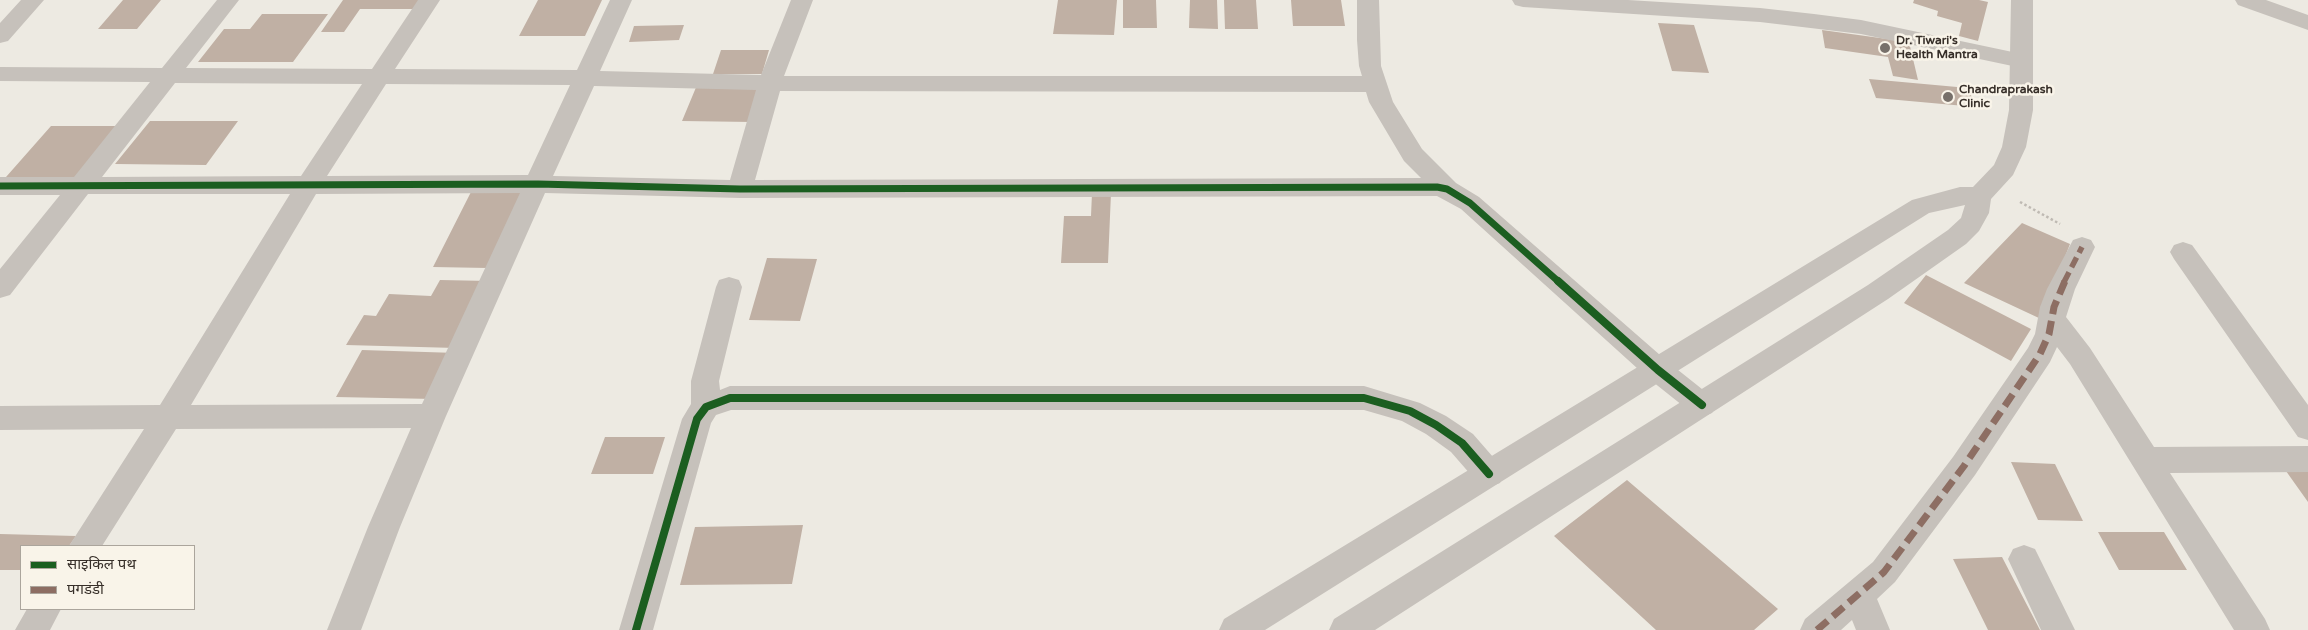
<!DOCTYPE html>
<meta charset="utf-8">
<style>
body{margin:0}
#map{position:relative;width:2308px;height:630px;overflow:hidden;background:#edeae2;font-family:"Varela Round","Noto Sans Devanagari",sans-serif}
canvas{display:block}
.legend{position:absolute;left:20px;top:545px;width:175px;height:65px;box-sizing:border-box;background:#f9f4e9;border:1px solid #aba59c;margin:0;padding:6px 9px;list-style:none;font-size:15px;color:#372f29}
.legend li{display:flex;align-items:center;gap:10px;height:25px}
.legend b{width:25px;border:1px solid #aba59c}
</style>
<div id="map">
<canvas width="2308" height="630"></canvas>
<ul class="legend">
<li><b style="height:6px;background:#1b5e20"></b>साइकिल पथ</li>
<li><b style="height:6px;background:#8d6e63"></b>पगडंडी</li>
</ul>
</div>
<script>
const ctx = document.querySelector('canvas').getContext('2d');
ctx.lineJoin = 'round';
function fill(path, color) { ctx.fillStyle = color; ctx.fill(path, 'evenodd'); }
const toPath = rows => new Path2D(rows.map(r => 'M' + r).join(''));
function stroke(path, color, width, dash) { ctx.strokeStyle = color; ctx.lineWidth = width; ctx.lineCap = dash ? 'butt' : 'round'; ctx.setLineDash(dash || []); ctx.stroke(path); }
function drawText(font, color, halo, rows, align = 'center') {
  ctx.font = font + ' "Varela Round",sans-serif'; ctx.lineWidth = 5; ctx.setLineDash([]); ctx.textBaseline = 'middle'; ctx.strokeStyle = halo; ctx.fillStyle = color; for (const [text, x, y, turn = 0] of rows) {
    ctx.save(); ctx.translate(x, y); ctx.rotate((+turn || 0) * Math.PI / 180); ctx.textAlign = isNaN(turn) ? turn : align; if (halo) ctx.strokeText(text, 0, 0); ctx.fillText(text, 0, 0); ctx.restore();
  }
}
fill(toPath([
 [123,0,161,0,137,29,98,29],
 [343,0,423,0,417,9,360,9,344,32,321,32],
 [538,0,602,0,585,36,519,36],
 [1058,0,1117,0,1114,35,1053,34],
 [1123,0,1156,0,1157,28,1123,28],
 [1190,0,1217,0,1218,29,1189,28],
 [1224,0,1256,0,1258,29,1225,29],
 [1291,0,1341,0,1345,26,1293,26],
 [1914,0,1979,0,1988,2,1978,41,1959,36,1962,23,1937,16,1938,11,1913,3],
 [262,14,328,14,293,62,198,62,224,29,250,29],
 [1658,23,1694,25,1709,73,1672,71],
 [684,25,679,40,629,42,634,26],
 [1822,30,1909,42,1918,80,1893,76,1888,57,1825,48],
 [721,50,769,50,762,74,713,74],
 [1869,79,1968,88,1976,107,1876,98],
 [697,85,764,86,752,122,682,121],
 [150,121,238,121,206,165,115,164],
 [51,126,119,126,77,178,6,177],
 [472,190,524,191,488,268,433,267],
 [1092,193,1111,193,1108,263,1061,263,1064,216,1091,216],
 [2022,223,2070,244,2041,319,1964,283],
 [767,258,817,259,800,321,749,320],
 [1926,275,2031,329,2011,361,1904,303],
 [440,280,490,281,456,348,346,345,364,315,376,316,389,294,431,296],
 [362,350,457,353,434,399,336,397],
 [605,437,665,437,653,474,591,474],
 [2011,462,2055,464,2083,521,2038,520],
 [2281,464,2308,464,2308,502],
 [1627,480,1778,609,1754,630,1656,630,1554,536],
 [803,525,792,584,680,585,695,527],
 [2098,532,2164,532,2187,570,2119,570],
 [0,534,76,536,69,546,21,546,21,570,0,570],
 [2002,557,2040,630,1988,630,1953,559]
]), '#c0b0a4');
stroke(toPath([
 [2020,202,2060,224]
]), '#bfbab3', 2.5, [2.5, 2.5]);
fill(toPath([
 [21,0,44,0,8,41,0,43,0,23,21,0],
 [217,0,239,0,186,68,372,69,418,0,440,0,395,69,577,70,610,0,632,0,600,71,761,75,791,0,813,0,784,76,1362,76,1359,66,1357,40,1357,0,1379,0,1381,66,1393,102,1422,149,1456,183,1479,197,1668,362,1712,397,1717,405,1712,413,1702,417,1692,413,1648,378,1461,209,1437,196,740,198,545,193,446,416,400,527,361,630,327,630,368,527,411,428,176,429,102,546,69,546,144,429,0,430,0,406,160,405,290,194,88,194,10,295,0,298,0,269,60,195,0,195,0,177,74,177,150,82,0,81,0,67,162,68,217,0],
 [175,83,362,84,301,176,102,177,175,83],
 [386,84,570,85,528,175,327,176,386,84],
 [594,86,756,90,730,180,553,176,594,86],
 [780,91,1366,92,1369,102,1404,161,1421,178,755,180,780,91],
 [520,193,422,404,191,405,316,194,520,193],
 [1512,0,1628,0,1760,8,1814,14,1861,20,2022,54,2030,56,2033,61,2030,66,2022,68,1861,34,1760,22,1523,7,1515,5,1512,0],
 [2235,0,2266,0,2308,15,2308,30,2238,5,2235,0],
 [2082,237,2091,240,2095,247,2075,289,2066,317,2090,348,2154,447,2308,446,2308,472,2170,473,2265,619,2270,630,2234,630,2070,364,2057,347,2050,362,1975,475,1895,582,1877,599,1890,630,1856,630,1852,620,1841,630,1800,630,1805,619,1873,562,1953,457,2028,348,2035,334,2040,307,2047,289,2073,240,2082,237],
 [2183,242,2192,245,2308,405,2308,440,2298,437,2174,259,2170,252,2174,245,2183,242],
 [729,277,739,280,742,287,719,381,720,390,730,386,1364,386,1420,403,1446,416,1473,434,1500,465,1504,474,1500,483,1489,487,1478,483,1451,452,1426,434,1402,421,1364,410,731,410,716,415,711,423,653,630,619,630,682,419,691,404,691,381,716,287,719,280,729,277],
 [2024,545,2035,549,2075,630,2041,630,2008,559,2013,549,2024,545],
 [27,609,61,609,50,630,15,630,27,609]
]), '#c6c1bb');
fill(toPath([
 [2011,0,2033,0,2033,110,2026,147,2013,175,1991,199,1989,213,1979,231,1966,244,1888,299,1375,630,1329,630,1334,619,1868,285,1948,230,1961,218,1965,205,1929,213,1265,630,1219,630,1224,619,1912,200,1960,187,1973,187,1994,165,2002,147,2009,110,2011,0]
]), '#c6c1bb');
stroke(toPath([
 [2064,282,2082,247]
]), '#8d6e63', 5.5, [11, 5.5]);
stroke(toPath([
 [1817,630,1884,572,1964,466,2040,354,2049,334,2054,307,2065,281]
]), '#8d6e63', 7, [14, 7]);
stroke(toPath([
 [0,186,538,184,740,189,1437,187,1447,189,1470,203,1559,282]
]), '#1b5e20', 7);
stroke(toPath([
 [1558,281,1658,370,1702,405],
 [636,630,697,419,706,407,730,398,1364,398,1410,411,1436,425,1462,443,1489,474]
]), '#1b5e20', 8);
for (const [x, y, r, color] of [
 [1885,48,6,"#77706a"],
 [1948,97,6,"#77706a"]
]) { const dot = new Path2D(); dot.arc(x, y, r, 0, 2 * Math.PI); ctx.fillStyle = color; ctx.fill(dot); stroke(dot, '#f9f4e9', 2); }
drawText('bold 12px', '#372f29', '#f9f4e9', [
 ["Dr. Tiwari's",1896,41],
 ["Health Mantra",1896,55],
 ["Chandraprakash",1959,90],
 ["Clinic",1959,104]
], 'left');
</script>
